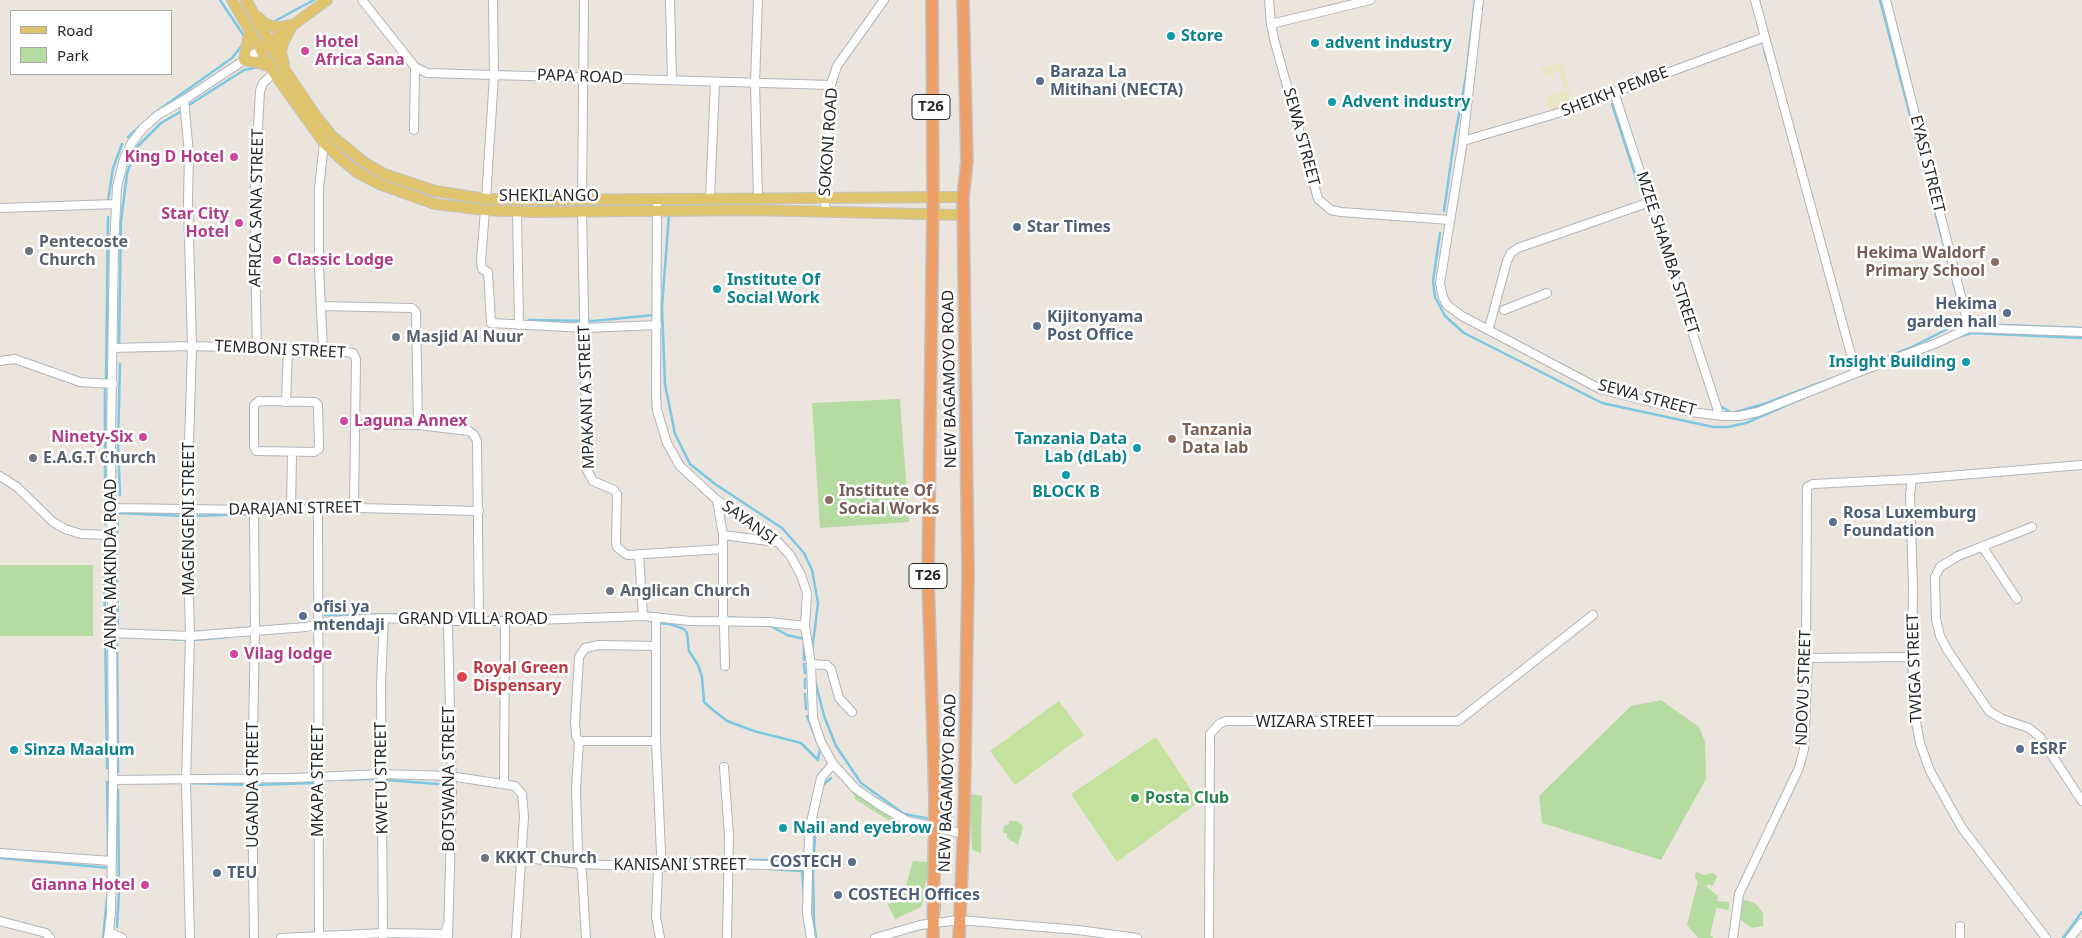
<!DOCTYPE html>
<style>
body{margin:0}
#map{position:relative;width:2082px;height:938px;overflow:hidden;background:#ebe5de;font-family:"Noto Sans",sans-serif}
canvas{display:block}
.legend{position:absolute;left:10px;top:10px;width:162px;height:65px;box-sizing:border-box;background:#fff;border:1px solid #aaa;margin:0;padding:6px 9px;list-style:none;font-size:15px;color:#2a2a2a}
.legend li{display:flex;align-items:center;gap:10px;height:25px}
.legend b{width:25px;border:1px solid #aaa}
</style>
<div id="map">
<canvas width="2082" height="938"></canvas>
<ul class="legend">
<li><b style="height:6px;background:#e0c46d"></b>Road</li>
<li><b style="height:14px;background:#b5dba1"></b>Park</li>
</ul>
</div>
<script>
const ctx = document.querySelector('canvas').getContext('2d');
ctx.lineJoin = 'round';
function fill(path, color) { ctx.fillStyle = color; ctx.fill(path, 'evenodd'); }
const toPath = rows => new Path2D(rows.map(r => 'M' + r).join(''));
function stroke(path, color, width, dash) { ctx.strokeStyle = color; ctx.lineWidth = width; ctx.lineCap = dash ? 'butt' : 'round'; ctx.setLineDash(dash || []); ctx.stroke(path); }
function drawText(font, color, halo, rows, align = 'center') {
  ctx.font = font + ' "Noto Sans",sans-serif'; ctx.lineWidth = 5; ctx.setLineDash([]); ctx.textBaseline = 'middle'; ctx.strokeStyle = halo; ctx.fillStyle = color; for (const [text, x, y, turn = 0] of rows) {
    ctx.save(); ctx.translate(x, y); ctx.rotate((+turn || 0) * Math.PI / 180); ctx.textAlign = isNaN(turn) ? turn : align; if (halo) ctx.strokeText(text, 0, 0); ctx.fillText(text, 0, 0); ctx.restore();
  }
}
fill(toPath([
 [900,399,909,522,820,528,812,403],
 [0,565,93,565,93,636,0,636],
 [1661,700,1699,727,1705,742,1706,779,1661,860,1542,823,1539,796,1631,706],
 [854,793,898,822,896,825,855,799],
 [970,794,982,796,981,853,972,850],
 [1009,821,1018,821,1023,827,1018,845,1007,838,1007,833,1003,833,1004,826,1009,824],
 [913,861,928,862,928,877,925,884,926,889,921,907,895,919,888,905,906,886],
 [1696,872,1704,875,1713,873,1717,876,1713,886,1708,884,1707,887,1718,896,1717,901,1729,902,1729,910,1717,908,1717,905,1710,935,1714,938,1698,938,1687,925,1698,882,1695,878],
 [1747,900,1756,904,1763,913,1763,926,1752,928,1741,920,1739,910,1740,901]
]), '#b5dba1');
fill(toPath([
 [1562,63,1572,101,1550,111,1545,96,1565,91,1559,71,1543,76,1540,67]
]), '#ece5c5');
fill(toPath([
 [1059,701,1084,735,1015,785,990,751],
 [1156,737,1199,802,1117,862,1071,794]
]), '#c5e19e');
stroke(toPath([
 [220,0,244,36],
 [1880,0,1957,296],
 [273,22,314,0],
 [1764,50,1767,60],
 [1612,104,1640,190],
 [189,105,244,70,259,67],
 [153,114,232,58,243,44],
 [128,137,140,126],
 [108,201,113,168,122,144],
 [1444,211,1454,141,1466,76,1475,0],
 [669,214,662,307,665,384,675,434,690,464,715,484,782,528,804,553,812,570,818,603,812,652],
 [1440,233,1433,281,1435,297,1445,316,1464,333,1602,403,1713,427,1728,427,1746,423,1810,395],
 [529,320,593,321,654,315],
 [1976,324,2082,328],
 [1955,338,1972,333,2082,338],
 [119,347,121,221,127,174,135,149,161,123,180,112],
 [1863,365,1875,362,1912,347,1963,321],
 [106,378,108,217],
 [1722,407,1732,413,1764,404,1833,378],
 [481,491,482,540],
 [120,495,118,444,120,364],
 [297,505,328,505],
 [244,506,287,504],
 [119,513,185,516],
 [191,516,251,514],
 [105,524,105,388],
 [104,547,107,768],
 [325,615,423,614],
 [489,617,512,617],
 [727,617,738,618],
 [657,623,670,624,684,629,687,633,689,651,698,665,702,677,704,702,713,710,727,721,754,731,801,743,818,760],
 [769,625,787,635,804,639],
 [118,626,116,542,118,519],
 [169,639,188,640],
 [194,640,228,637],
 [117,641,118,772],
 [804,644,804,660],
 [804,664,805,673],
 [805,679,805,688],
 [815,680,824,716,836,746,861,783,904,814,931,819],
 [805,694,806,709],
 [807,716,820,749,818,759],
 [387,780,450,785],
 [136,783,158,783],
 [188,783,252,785,315,783,318,780,377,779],
 [823,785,831,778],
 [816,816,813,874,814,923,816,938],
 [0,858,110,868],
 [106,858,108,858,107,782],
 [668,858,807,861],
 [639,863,654,862],
 [769,869,802,871,804,898],
 [936,916,939,914,941,892],
 [117,927,119,890,118,790],
 [103,938,108,889],
 [2063,938,2082,912]
]), '#7dc7e1', 2.5);
const minor = toPath([
 [362,0,415,67,427,73,831,85],
 [670,0,672,80],
 [758,0,755,83,758,198],
 [1269,0,1271,24,1274,39,1318,199,1331,210,1341,212,1450,220],
 [1479,0,1463,141,1440,283,1443,297,1447,305,1462,316,1600,389,1691,412,1722,416,1739,416,1758,412,1856,373,1755,0],
 [1886,0,1969,328],
 [1271,24,1370,0],
 [1614,92,1719,414],
 [184,100,189,154,188,201,192,346,187,510,190,636,186,782,190,938],
 [414,130,415,67],
 [1463,141,1555,114,1765,37],
 [486,199,494,76,493,0],
 [582,199,584,0],
 [710,199,715,82],
 [657,206,656,394,657,410,667,443,680,466,717,500,778,542,790,555,801,575,807,593,805,626,811,664,813,718,821,742,833,764,856,789,881,806,907,821,964,834],
 [0,208,116,204],
 [485,210,481,261,482,269,488,272,491,323,585,328,657,325],
 [517,211,519,325],
 [582,211,587,470,593,481,614,490,617,494,616,542,617,547,624,553,628,555,723,549],
 [825,211,831,85,837,66,884,0],
 [321,306,412,308,416,312,418,425,469,431,474,435,477,441,479,620],
 [1504,310,1547,293],
 [1489,328,1507,261,1511,253,1518,248,1650,202],
 [113,348,192,346,323,350,353,353,356,359,354,506],
 [257,349,254,201,260,91,263,83,274,73],
 [323,350,319,268,319,188,324,143],
 [0,361,15,359,80,382,113,384],
 [1856,373,1937,343,1969,328,2082,332],
 [259,401,315,402,318,405,319,449,314,452,256,451,254,446,254,405,259,401],
 [286,402,288,350],
 [357,424,418,425],
 [0,476,17,487,53,522,65,529,81,534,112,535],
 [1912,479,1910,494,1913,586,1912,657,1915,717,1920,743,1930,771,1962,828,2046,938],
 [717,500,723,535,723,618,726,621,724,624,725,666],
 [112,508,254,510,348,509,354,506,358,508,479,511],
 [291,509,292,452],
 [318,509,319,938],
 [254,510,255,631,252,785,254,938],
 [2032,527,1958,556,1940,567,1935,577,1936,619,1940,636,1948,651,1989,711,2002,719,2029,728,2040,737,2082,801],
 [723,535,776,542],
 [1982,546,2017,599],
 [639,554,643,616],
 [656,617,656,741,661,853,661,867,658,870,656,917,660,938],
 [111,633,190,636,306,627,331,621,384,618,451,621,507,621,643,616,690,621,769,622,805,626],
 [1808,658,1912,657],
 [811,664,827,665,831,669,839,698,852,712],
 [579,741,656,741],
 [724,767,729,836,727,938],
 [113,780,293,778,382,774,450,776,515,786,522,794,524,816,516,938],
 [504,783,505,624,507,621],
 [0,853,112,861],
 [523,854,535,859,580,864,661,867,729,864,809,866],
 [0,921,46,933,50,938],
 [109,932,122,938],
 [108,938,111,914,113,780,111,438,114,245,117,187,124,159,131,144,143,128,158,115,184,100,261,49],
 [281,938,383,933,445,934,447,926],
 [383,938,381,683,384,618],
 [448,938,452,792,448,624,451,621],
 [586,938,582,872,578,854,576,790,579,741,576,736,575,722,579,657,585,648,599,645,655,646],
 [811,938,807,913,809,831,821,778,833,764],
 [875,938,920,925,959,920,1078,930,1137,938],
 [1209,938,1210,734,1219,724,1226,721,1458,721,1593,615],
 [1733,938,1739,894,1799,768,1804,749,1808,658,1806,646,1807,487,1813,484,1912,479,2082,465],
 [1960,938,1960,926],
 [2070,938,2082,923]
]);
const major = toPath([
 [232,0,274,73,324,143,341,159,358,173,379,184,435,204,485,210,530,212,752,210,963,215],
 [246,0,285,70,316,116,332,136,365,163,384,174,435,191,486,199,530,200,963,197],
 [258,17,264,23,271,26,281,27,292,25],
 [250,30,244,60,260,63,271,67],
 [266,45,327,0],
 [284,63,281,53,283,43,290,30]
]);
const highway = toPath([
 [932,0,933,198,928,580,935,798,933,938],
 [959,938,964,822,968,574,963,197,967,161,963,0]
]);
stroke(minor, '#b1b4bc', 10);
stroke(major, '#c3c3c3', 12);
stroke(highway, '#c3c3c3', 14);
stroke(minor, '#fff', 8);
stroke(major, '#e0c46d', 10);
stroke(highway, '#ec9f68', 11);
for (const [x, y, r, color] of [
 [1171,36,5,"#0f9aa8"],
 [1315,43,5,"#0f9aa8"],
 [305,51,5,"#d1479c"],
 [1040,81,5,"#5c6f8a"],
 [1332,102,5,"#0f9aa8"],
 [234,157,5,"#d1479c"],
 [239,223,5,"#d1479c"],
 [1017,227,5,"#5c6f8a"],
 [29,251,5,"#6b7280"],
 [277,260,5,"#d1479c"],
 [1995,262,5,"#8d6e63"],
 [717,289,5,"#0f9aa8"],
 [2007,313,5,"#5c6f8a"],
 [1037,326,5,"#5c6f8a"],
 [396,337,5,"#6b7280"],
 [1966,362,5,"#0f9aa8"],
 [344,421,5,"#d1479c"],
 [143,437,5,"#d1479c"],
 [1172,439,5,"#8d6e63"],
 [1137,448,5,"#0f9aa8"],
 [33,458,5,"#6b7280"],
 [1066,475,5,"#0f9aa8"],
 [829,500,5,"#8d6e63"],
 [1833,522,5,"#5c6f8a"],
 [610,591,5,"#6b7280"],
 [303,616,5,"#5c6f8a"],
 [234,654,5,"#d1479c"],
 [462,677,6,"#e0444e"],
 [2020,749,5,"#5c6f8a"],
 [14,750,5,"#0f9aa8"],
 [1135,798,5,"#2e9e5b"],
 [783,828,5,"#0f9aa8"],
 [485,858,5,"#6b7280"],
 [852,862,5,"#5c6f8a"],
 [217,873,5,"#5c6f8a"],
 [145,885,5,"#d1479c"],
 [838,895,5,"#5c6f8a"]
]) { const dot = new Path2D(); dot.arc(x, y, r, 0, 2 * Math.PI); ctx.fillStyle = color; ctx.fill(dot); stroke(dot, '#fff', 2); }
for (const [x, y, w] of [
 [931,107,38],
 [928,576,38]
]) { const box = new Path2D(); box.roundRect(x - w / 2, y - 12.5, w, 25, 4); ctx.fillStyle = '#fff'; ctx.fill(box); stroke(box, '#2a2a2a', 1); }
drawText('bold 15px', '#2a2a2a', null, [
 ["T26",931,107],
 ["T26",928,576]
]);
drawText('bold 16px', '#0d838f', '#fff', [
 ["Store",1181,36],
 ["advent industry",1325,43],
 ["Advent industry",1342,102],
 ["Institute Of",727,280],
 ["Social Work",727,298],
 ["Insight Building",1956,362,"right"],
 ["Tanzania Data",1127,439,"right"],
 ["Lab (dLab)",1127,457,"right"],
 ["BLOCK B",1066,492,"center"],
 ["Sinza Maalum",24,750],
 ["Nail and eyebrow",793,828]
], 'left');
drawText('bold 16px', '#b23c85', '#fff', [
 ["Hotel",315,42],
 ["Africa Sana",315,60],
 ["King D Hotel",224,157,"right"],
 ["Star City",229,214,"right"],
 ["Hotel",229,232,"right"],
 ["Classic Lodge",287,260],
 ["Laguna Annex",354,421],
 ["Ninety-Six",133,437,"right"],
 ["Vilag lodge",244,654],
 ["Gianna Hotel",135,885,"right"]
], 'left');
drawText('bold 16px', '#4e5e75', '#fff', [
 ["Baraza La",1050,72],
 ["Mitihani (NECTA)",1050,90],
 ["Star Times",1027,227],
 ["Hekima",1997,304,"right"],
 ["garden hall",1997,322,"right"],
 ["Kijitonyama",1047,317],
 ["Post Office",1047,335],
 ["Rosa Luxemburg",1843,513],
 ["Foundation",1843,531],
 ["ofisi ya",313,607],
 ["mtendaji",313,625],
 ["ESRF",2030,749],
 ["COSTECH",842,862,"right"],
 ["TEU",227,873],
 ["COSTECH Offices",848,895]
], 'left');
drawText('16px', '#2a2a2a', '#fff', [
 ["PAPA ROAD",580,77,2],
 ["SHEIKH PEMBE",1615,92,-21],
 ["SEWA STREET",1301,137,75],
 ["SOKONI ROAD",829,142,-86],
 ["EYASI STREET",1927,164,76],
 ["SHEKILANGO",549,196],
 ["AFRICA SANA STREET",257,208,-89],
 ["MZEE SHAMBA STREET",1667,253,72],
 ["TEMBONI STREET",280,350,3],
 ["NEW BAGAMOYO ROAD",950,379,-91],
 ["MPAKANI A STREET",587,397,-92],
 ["SEWA STREET",1647,398,15],
 ["DARAJANI STREET",295,509,-1],
 ["MAGENGENI STREET",189,519,-90],
 ["SAYANSI",749,523,36],
 ["ANNA MAKINDA ROAD",111,564,-90],
 ["GRAND VILLA ROAD",473,619],
 ["TWIGA STREET",1915,668,-92],
 ["NDOVU STREET",1804,688,-88],
 ["WIZARA STREET",1315,722],
 ["KWETU STREET",382,778,-91],
 ["BOTSWANA STREET",449,779,-90],
 ["MKAPA STREET",318,781,-90],
 ["NEW BAGAMOYO ROAD",948,783,-88],
 ["UGANDA STREET",253,785,-90],
 ["KANISANI STREET",680,865]
]);
drawText('bold 16px', '#5b616d', '#fff', [
 ["Pentecoste",39,242],
 ["Church",39,260],
 ["Masjid Al Nuur",406,337],
 ["E.A.G.T Church",43,458],
 ["Anglican Church",620,591],
 ["KKKT Church",495,858]
], 'left');
drawText('bold 16px', '#785e54', '#fff', [
 ["Hekima Waldorf",1985,253,"right"],
 ["Primary School",1985,271,"right"],
 ["Tanzania",1182,430],
 ["Data lab",1182,448],
 ["Institute Of",839,491],
 ["Social Works",839,509]
], 'left');
drawText('bold 16px', '#be3a42', '#fff', [
 ["Royal Green",473,668],
 ["Dispensary",473,686]
], 'left');
drawText('bold 16px', '#27864d', '#fff', [
 ["Posta Club",1145,798]
], 'left');
</script>
